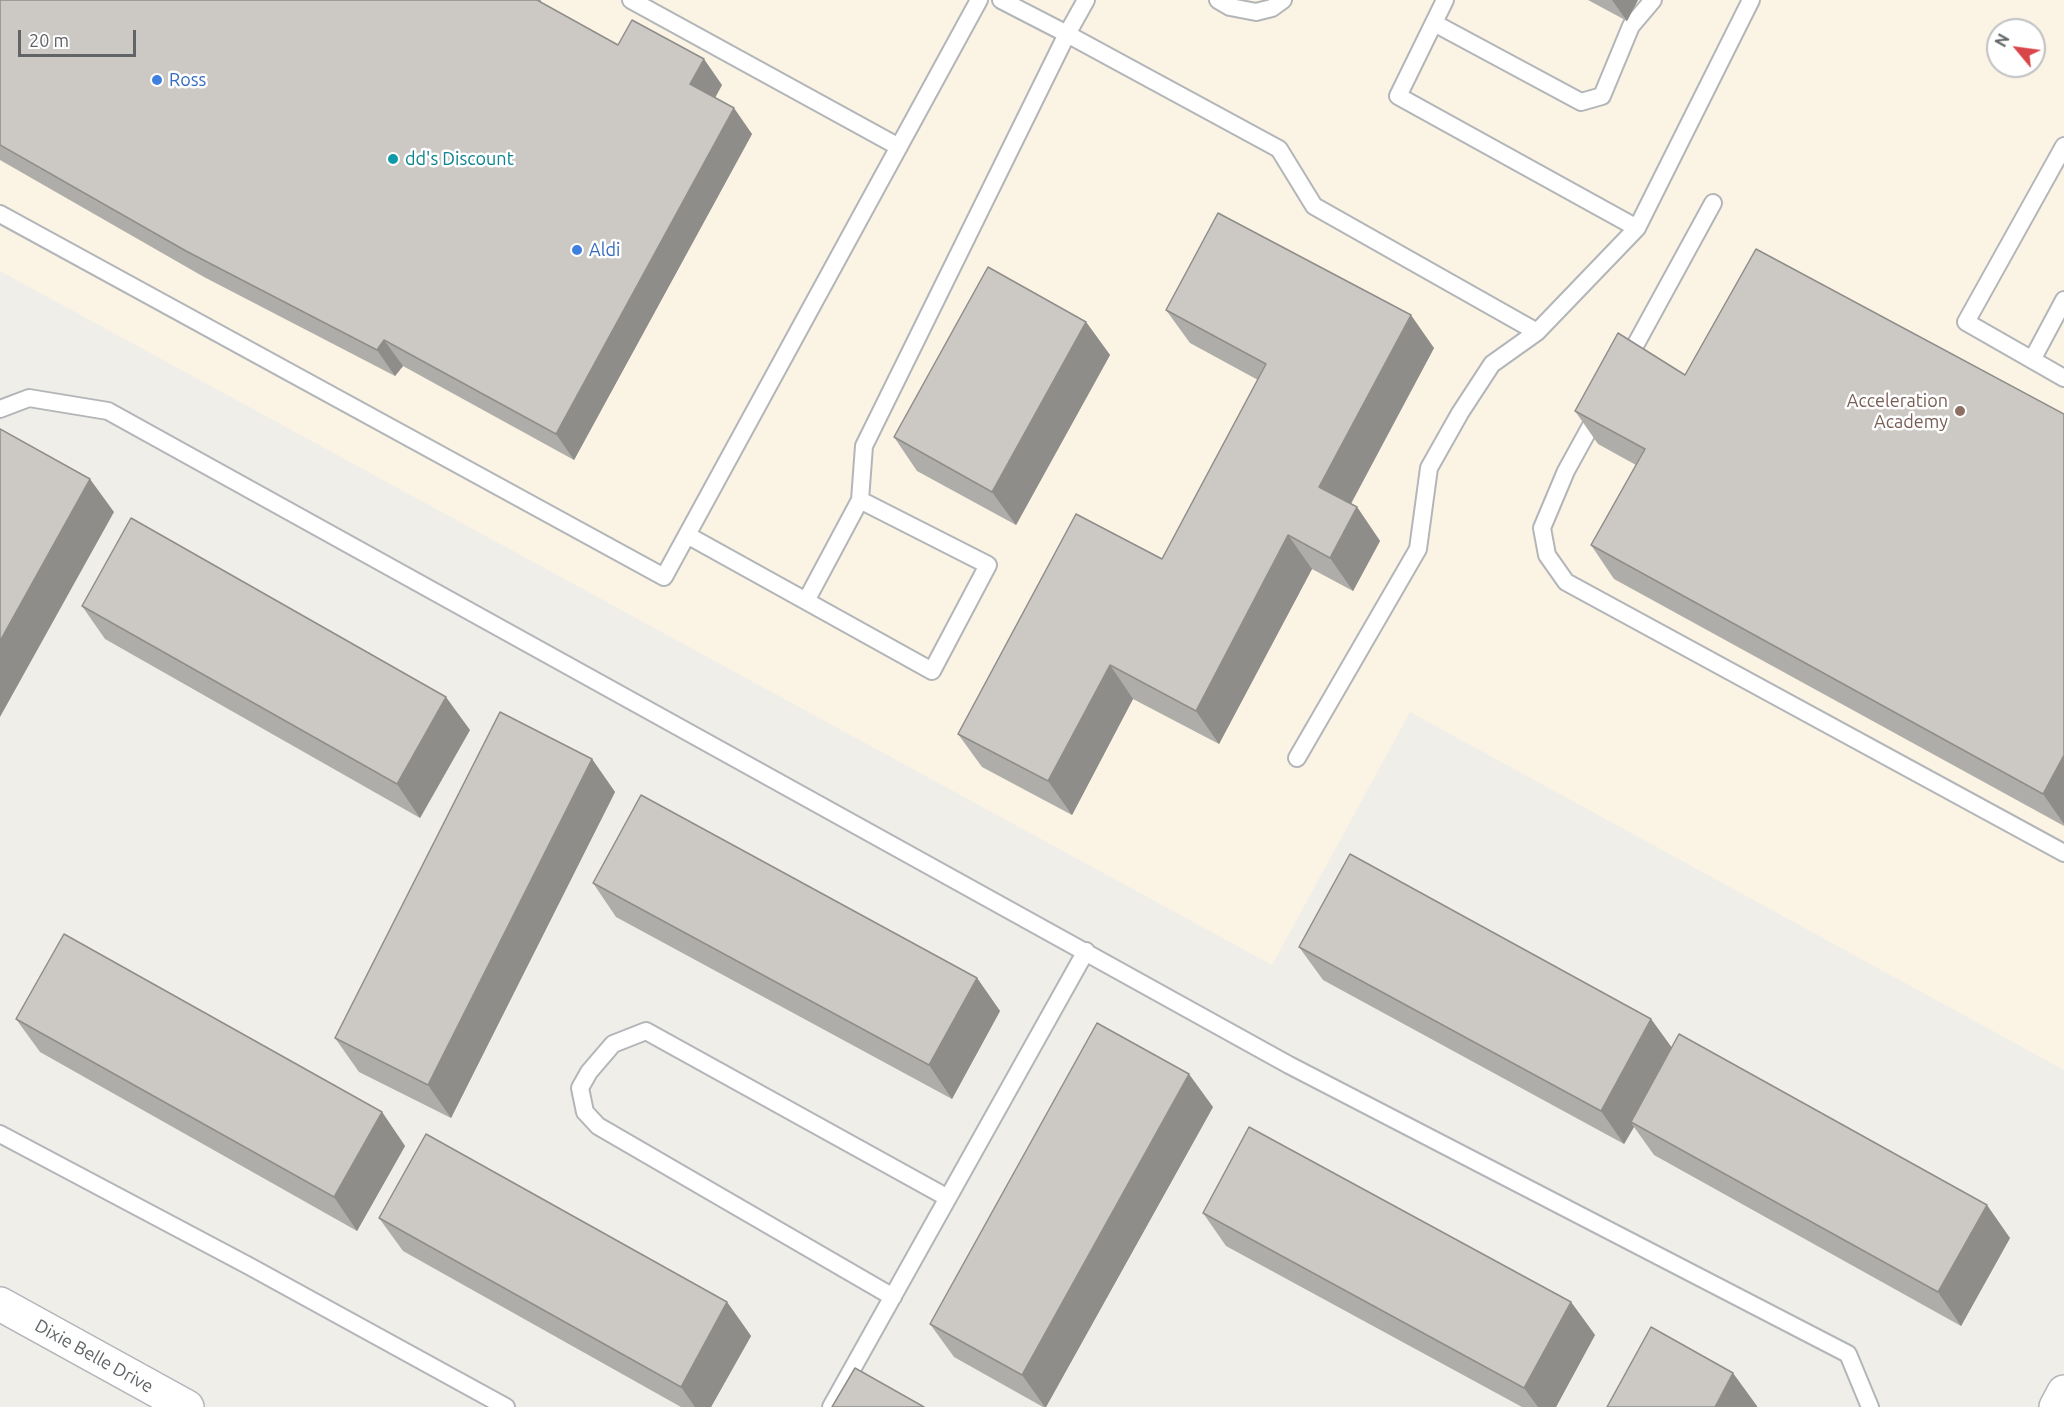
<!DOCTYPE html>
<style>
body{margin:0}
#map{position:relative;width:2064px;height:1407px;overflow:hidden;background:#f0eee9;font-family:Ubuntu,sans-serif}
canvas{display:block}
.north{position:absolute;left:1986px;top:18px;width:60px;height:60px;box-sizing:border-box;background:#fff;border:2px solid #bfc1c2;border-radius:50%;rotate:299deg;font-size:16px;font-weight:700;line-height:24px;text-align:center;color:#606467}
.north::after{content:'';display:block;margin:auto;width:21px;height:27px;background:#d94649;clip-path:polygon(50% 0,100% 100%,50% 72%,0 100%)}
.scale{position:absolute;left:18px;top:30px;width:118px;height:27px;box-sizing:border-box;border:3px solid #606467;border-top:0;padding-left:8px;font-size:18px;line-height:21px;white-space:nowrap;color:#606467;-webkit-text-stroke:4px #fff;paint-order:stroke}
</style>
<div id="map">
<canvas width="2064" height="1407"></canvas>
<div class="north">N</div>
<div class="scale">20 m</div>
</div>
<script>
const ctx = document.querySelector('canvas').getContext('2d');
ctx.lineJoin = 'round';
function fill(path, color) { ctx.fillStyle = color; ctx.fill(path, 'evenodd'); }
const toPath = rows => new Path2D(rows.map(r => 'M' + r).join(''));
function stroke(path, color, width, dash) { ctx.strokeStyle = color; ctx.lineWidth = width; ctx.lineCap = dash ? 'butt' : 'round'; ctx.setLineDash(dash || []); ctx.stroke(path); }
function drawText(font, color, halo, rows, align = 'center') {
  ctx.font = font + ' Ubuntu,sans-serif'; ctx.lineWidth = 5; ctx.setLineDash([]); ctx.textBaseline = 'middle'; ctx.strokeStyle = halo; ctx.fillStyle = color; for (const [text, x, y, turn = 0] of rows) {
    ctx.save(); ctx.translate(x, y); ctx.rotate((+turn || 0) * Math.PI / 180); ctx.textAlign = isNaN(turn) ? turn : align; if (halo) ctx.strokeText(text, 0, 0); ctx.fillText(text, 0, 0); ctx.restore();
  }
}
fill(toPath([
 [0,0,2064,0,2064,1070,1410,712,1272,965,0,271],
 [1998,30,2034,30,2034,66,1998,66]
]), '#fbf3e3');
const lane = toPath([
 [631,0,899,147],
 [1086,0,1067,34,1279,149,1314,206,1537,332],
 [1218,0,1230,7,1256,12,1272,8,1283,0],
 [1445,0,1398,96,1637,228],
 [1434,23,1581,102,1602,96,1631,26,1653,0],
 [2064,146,1966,322,2064,378],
 [0,214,664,577,979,0],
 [2032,360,2064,300],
 [1625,364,1713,203],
 [0,409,29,398,108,411,1289,1065,1848,1354,1870,1407],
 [1599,411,1566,471,1542,528,1547,555,1566,582,2064,853],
 [687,535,806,601,860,500,864,446,1067,34,1001,0],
 [806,601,932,671,988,565,860,500],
 [1297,758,1418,549,1429,468,1460,413,1492,364,1537,332,1637,228,1751,0],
 [0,1134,249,1266,506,1407],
 [893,1297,598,1126,585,1112,580,1088,589,1072,613,1044,646,1031,948,1198],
 [831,1407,1086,951]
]);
const secondary = toPath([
 [0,1304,187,1407],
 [2056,1407,2064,1392]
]);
stroke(lane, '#b3b6b9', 20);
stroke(secondary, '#b3b6b9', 36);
stroke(lane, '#fff', 16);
stroke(secondary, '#fff', 33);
fill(toPath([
 [0,0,541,0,541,2,618,45,722,85,715,98,752,134,574,460,403,366,395,376,204,277,0,160],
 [1588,0,1638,0,1627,21],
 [1166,310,1434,348,1351,504,1357,507,1380,541,1353,591,1312,569,1219,744,1133,699,1072,815,982,767,958,734,1162,559,1258,380,1190,343],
 [1086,322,1110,355,1016,525,917,471,894,437],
 [1685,375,2064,414,2064,826,1614,579,1591,545,1636,465,1598,444,1575,411],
 [82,606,470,730,420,818,105,639],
 [592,759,615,792,451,1118,359,1072,335,1038],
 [593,883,977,978,1000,1011,952,1099,616,917],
 [1299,947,1651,1019,1672,1048,2010,1238,1961,1326,1654,1155,1634,1127,1624,1144,1323,980],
 [16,1019,382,1112,405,1146,357,1231,40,1052],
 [1213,1107,1046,1407,1043,1407,954,1357,930,1324],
 [1203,1213,1571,1302,1595,1335,1556,1407,1522,1407,1226,1246],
 [379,1218,727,1302,751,1336,711,1407,681,1407,403,1251]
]), '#afada9');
fill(toPath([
 [1612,0,1638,0,1627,21],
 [704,59,722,85,708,110,690,84],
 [734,108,752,134,574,460,556,434],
 [1411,315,1434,348,1342,520,1319,487],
 [1086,322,1110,355,1016,525,992,492],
 [384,340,403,366,395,376,377,350],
 [90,479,114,512,0,717,0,641],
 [1357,507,1380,541,1353,591,1330,558],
 [1288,535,1312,569,1219,744,1196,711],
 [1110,665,1133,699,1072,815,1048,781],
 [446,697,470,730,420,818,397,784],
 [2064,755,2064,824,2043,794],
 [592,759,615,792,451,1118,428,1085],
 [977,978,1000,1011,952,1099,929,1065],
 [1651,1019,1675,1052,1631,1122,1634,1127,1624,1144,1601,1111],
 [1189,1074,1213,1107,1046,1407,1045,1407,1022,1375],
 [382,1112,405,1146,357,1231,334,1197],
 [1987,1205,2010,1238,1961,1326,1938,1292],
 [727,1302,751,1336,711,1407,695,1407,681,1387],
 [1571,1302,1595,1335,1556,1407,1538,1407,1524,1388],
 [1733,1373,1757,1406,1757,1407,1715,1407]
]), '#8f8d8a');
const building = toPath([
 [0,0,537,0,618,45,632,20,704,59,690,84,734,108,556,434,384,340,377,350,186,251,0,145,0,0],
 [1218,213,1411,315,1319,487,1357,507,1330,558,1288,535,1196,711,1110,665,1048,781,958,734,1076,514,1162,559,1266,364,1166,310,1218,213],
 [1756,249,2064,414,2064,755,2043,794,1591,545,1645,449,1575,411,1618,333,1685,375,1756,249],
 [988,267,1086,322,992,492,894,437,988,267],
 [0,429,90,479,0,641,0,429],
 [131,518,446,697,397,784,82,606,131,518],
 [500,712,592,759,428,1085,335,1038,500,712],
 [641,795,977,978,929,1065,593,883,641,795],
 [1350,854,1651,1019,1601,1111,1299,947,1350,854],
 [64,934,382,1112,334,1197,16,1019,64,934],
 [1097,1023,1189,1074,1022,1375,930,1324,1097,1023],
 [1679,1034,1987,1205,1938,1292,1631,1122,1679,1034],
 [1249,1127,1571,1302,1524,1388,1203,1213,1249,1127],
 [426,1134,727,1302,681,1387,379,1218,426,1134],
 [1651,1327,1733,1373,1715,1407,1607,1407,1651,1327],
 [855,1368,924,1407,832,1407,855,1368]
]);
fill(building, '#ccc9c5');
stroke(building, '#8f8d8a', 1.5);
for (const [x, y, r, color] of [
 [157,80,6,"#3f7fe0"],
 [393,159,6,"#0f9aa8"],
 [577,250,6,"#3f7fe0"],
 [1960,411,6,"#8d6e63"]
]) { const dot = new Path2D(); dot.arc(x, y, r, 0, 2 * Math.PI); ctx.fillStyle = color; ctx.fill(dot); stroke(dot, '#fff', 2); }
drawText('18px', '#366cbe', '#fff', [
 ["Ross",169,80],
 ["Aldi",589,250]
], 'left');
drawText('18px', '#0d838f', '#fff', [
 ["dd's Discount",405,159]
], 'left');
drawText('18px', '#785e54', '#fff', [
 ["Acceleration",1948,401],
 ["Academy",1948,422]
], 'right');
drawText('18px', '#606467', '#fff', [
 ["Dixie Belle Drive",94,1356,29]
]);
</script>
